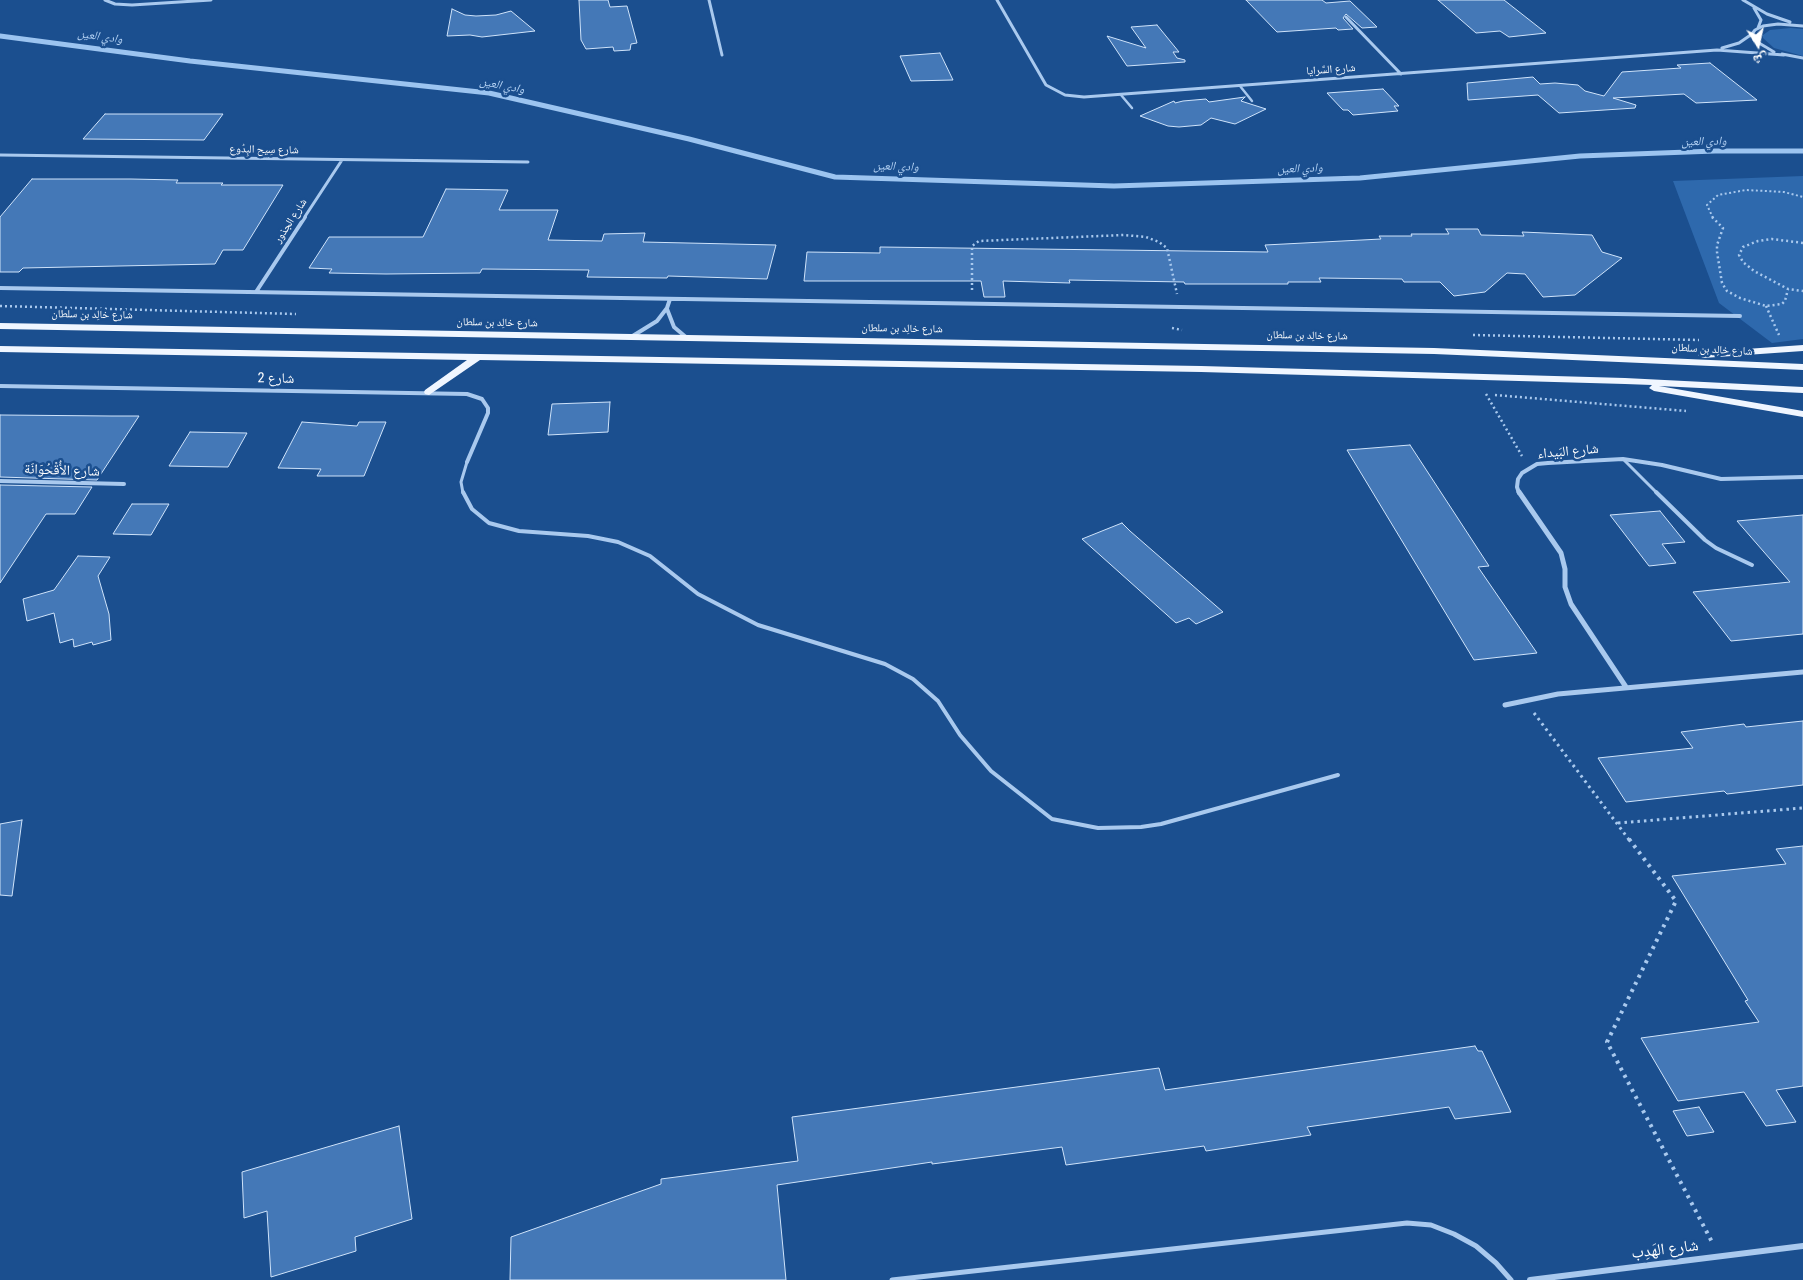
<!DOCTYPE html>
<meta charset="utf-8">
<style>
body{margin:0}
#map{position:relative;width:1803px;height:1280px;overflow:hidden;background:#1b4f8f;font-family:"Roboto Condensed","Noto Naskh Arabic",sans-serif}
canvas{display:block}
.north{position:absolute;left:1733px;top:20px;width:50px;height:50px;-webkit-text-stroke:4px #1b4f8f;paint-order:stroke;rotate:170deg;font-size:14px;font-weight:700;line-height:20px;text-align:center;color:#fff}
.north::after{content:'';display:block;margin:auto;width:18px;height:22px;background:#fff;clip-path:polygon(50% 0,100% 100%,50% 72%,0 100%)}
</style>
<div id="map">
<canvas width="1803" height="1280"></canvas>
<div class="north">ش</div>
</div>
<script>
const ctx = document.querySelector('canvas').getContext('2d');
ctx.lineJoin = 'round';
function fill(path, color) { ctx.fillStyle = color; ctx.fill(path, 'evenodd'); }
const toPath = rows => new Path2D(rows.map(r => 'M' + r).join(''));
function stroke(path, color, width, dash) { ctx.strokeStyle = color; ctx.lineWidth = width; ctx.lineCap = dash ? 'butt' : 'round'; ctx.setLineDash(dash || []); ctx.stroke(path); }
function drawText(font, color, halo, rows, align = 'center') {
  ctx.font = font + ' "Roboto Condensed","Noto Naskh Arabic",sans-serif'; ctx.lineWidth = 5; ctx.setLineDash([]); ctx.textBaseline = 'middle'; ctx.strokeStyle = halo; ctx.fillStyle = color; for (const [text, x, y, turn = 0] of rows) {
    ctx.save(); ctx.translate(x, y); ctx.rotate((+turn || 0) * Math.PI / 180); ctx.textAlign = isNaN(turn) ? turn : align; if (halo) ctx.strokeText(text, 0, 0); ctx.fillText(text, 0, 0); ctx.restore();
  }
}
fill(toPath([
 [1791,28,1803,29,1803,56,1774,48,1763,38,1763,35,1770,30],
 [1803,176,1803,339,1772,343,1719,303,1673,181]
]), '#2e69ad');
stroke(toPath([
 [0,36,190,61,489,93,689,139,835,177,1114,186,1360,178,1580,156,1715,151,1803,151]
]), '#9cc4f0', 5);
const building = toPath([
 [579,0,608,0,610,7,627,6,637,43,631,44,630,50,614,51,613,47,586,49,581,40,579,0],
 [1246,0,1322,0,1326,3,1350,1,1377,27,1362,28,1346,14,1343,18,1353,29,1338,30,1336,28,1277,32,1246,0],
 [1438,0,1504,0,1546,33,1509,37,1500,31,1476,33,1438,0],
 [452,9,465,15,476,16,496,15,511,11,535,31,482,37,470,35,447,36,452,9],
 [1157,25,1179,52,1173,52,1177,58,1185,60,1185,62,1127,66,1107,36,1146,48,1131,27,1157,25],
 [940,53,953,80,911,81,900,56,940,53],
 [1710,63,1757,100,1696,103,1684,94,1613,98,1636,105,1635,108,1559,113,1538,95,1468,100,1467,83,1533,77,1540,84,1555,83,1578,85,1585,91,1604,96,1622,72,1681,68,1677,65,1710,63],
 [1383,89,1399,106,1394,106,1398,111,1353,115,1348,110,1343,110,1327,93,1383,89],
 [1245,97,1241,101,1266,109,1235,124,1211,118,1201,125,1179,127,1168,126,1140,116,1174,101,1175,103,1183,101,1206,99,1209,102,1245,97],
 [105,114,223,114,204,140,83,139,105,114],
 [32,179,131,179,178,180,176,183,223,183,221,185,283,185,243,250,223,250,215,264,23,268,19,272,0,272,0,217,32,179],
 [446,189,508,190,499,210,558,210,548,240,602,241,604,234,645,233,643,242,776,245,767,279,668,276,667,278,587,277,589,270,482,269,480,273,386,274,329,273,332,269,309,268,329,237,423,237,446,189],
 [1446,229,1478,229,1481,235,1524,236,1522,232,1592,235,1602,252,1622,258,1575,295,1543,297,1525,274,1507,273,1485,292,1454,296,1440,282,1404,282,1402,279,1319,278,1321,282,1288,282,1288,284,1185,284,1184,282,1069,280,1070,283,1003,281,1005,297,984,297,981,281,804,281,807,252,880,253,880,247,1268,252,1265,245,1381,239,1379,236,1412,236,1411,234,1449,234,1446,229],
 [610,402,608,432,548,435,552,404,610,402],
 [0,415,111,416,139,416,97,480,0,477,0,415],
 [302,422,357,426,359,422,386,422,364,476,317,476,321,469,278,468,302,422],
 [190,432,247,433,228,467,169,466,190,432],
 [1410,445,1489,566,1478,567,1537,653,1474,660,1347,450,1410,445],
 [0,485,92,487,75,514,46,514,0,583,0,485],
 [132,504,169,504,151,535,113,534,132,504],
 [1660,511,1685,542,1662,544,1676,563,1649,566,1610,515,1660,511],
 [1803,515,1803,634,1731,641,1693,592,1790,582,1737,521,1803,515],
 [1122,523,1130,531,1223,612,1196,624,1189,618,1176,623,1082,539,1122,523],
 [78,556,110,557,98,576,109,614,111,640,93,645,92,642,74,647,73,639,60,643,54,613,27,621,23,599,54,590,78,556],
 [1803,721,1803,785,1727,794,1724,791,1626,802,1598,758,1693,748,1681,732,1744,724,1746,727,1803,721],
 [22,820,12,896,0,895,0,824,22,820],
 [1803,846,1803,1086,1776,1090,1796,1122,1766,1126,1744,1092,1678,1101,1641,1038,1759,1022,1745,1001,1748,1000,1672,876,1786,864,1776,849,1803,846],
 [1475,1046,1478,1051,1482,1051,1511,1112,1455,1119,1449,1107,1307,1127,1311,1135,1206,1151,1204,1146,1066,1165,1062,1147,932,1164,932,1162,777,1185,786,1280,510,1280,511,1237,661,1184,661,1179,798,1161,792,1117,1159,1068,1165,1090,1475,1046],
 [1699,1107,1714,1132,1687,1136,1673,1111,1699,1107],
 [399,1126,412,1219,355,1237,356,1251,271,1277,267,1211,244,1218,242,1172,399,1126]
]);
fill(building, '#4478b7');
stroke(building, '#cfe3fa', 1);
stroke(toPath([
 [1713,218,1707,205,1718,195,1746,190,1784,192,1803,197]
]), '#a9c9ee', 2, [2, 2.5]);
stroke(toPath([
 [1712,217,1723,228,1717,245,1717,252,1722,283,1727,291,1740,298,1766,306,1782,304,1785,301,1788,289],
 [1803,243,1772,239,1758,241,1743,247,1739,255,1743,262,1754,271,1788,289,1803,291],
 [972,290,972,246,979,241,1124,235,1146,237,1159,242,1167,248,1177,294],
 [0,306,296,314],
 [1766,306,1779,335],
 [1172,328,1182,330],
 [1473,335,1699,340],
 [1486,394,1522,456],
 [1495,395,1686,411]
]), '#a9c9ee', 2.5, [2, 3]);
stroke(toPath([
 [1534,713,1630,841],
 [1618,823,1803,808]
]), '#a9c9ee', 3, [2.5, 4]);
stroke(toPath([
 [1629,839,1676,901,1607,1042,1712,1242]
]), '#a9c9ee', 4, [3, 5]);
stroke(toPath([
 [1240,86,1252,101],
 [1121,95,1132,108]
]), '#a9c9ee', 2.5);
stroke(toPath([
 [1623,459,1657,493],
 [463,493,461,482,467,462]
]), '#a9c9ee', 3);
stroke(toPath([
 [463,492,472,509,489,523,519,531,588,536,618,542,650,556,698,594,758,625,885,664,913,679,938,701,960,735,991,771,1052,819,1098,828,1141,827,1161,824,1338,775],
 [1656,492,1705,540,1716,548,1752,565]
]), '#a9c9ee', 4);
stroke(toPath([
 [892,1280,1407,1223,1431,1225,1454,1234,1476,1246,1496,1263,1511,1280]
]), '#a9c9ee', 5);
stroke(toPath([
 [105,0,115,4,132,5,211,0],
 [709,0,722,55],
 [997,0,1046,85,1065,95,1084,97,1717,50,1784,55],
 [1743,0,1767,14,1790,22],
 [1754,8,1761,20,1758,28],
 [1346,17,1401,74],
 [1722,48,1739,43,1752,34],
 [1774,52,1754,40,1752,34,1755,30,1763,26,1778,24,1803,26],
 [1782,54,1803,58],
 [0,155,528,162],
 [304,218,342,160]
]), '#a9c9ee', 3);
stroke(toPath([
 [0,288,1740,316],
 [256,292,305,217],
 [667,309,674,327,687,338],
 [631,337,657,321,667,308,670,299],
 [0,386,467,394,482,399,488,408,488,413,467,462],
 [0,481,124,484],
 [1519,493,1517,487,1518,479,1522,473,1537,464,1548,463,1623,459,1662,465,1721,479,1803,477]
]), '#a9c9ee', 4);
stroke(toPath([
 [1519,492,1561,553,1565,569,1565,587,1571,604,1626,687],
 [1505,705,1558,694,1803,672]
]), '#a9c9ee', 5);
stroke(toPath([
 [1530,1280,1803,1246]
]), '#a9c9ee', 6);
fill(toPath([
 [0,323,1434,348,1803,364,1803,370,1434,354,0,329,0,323],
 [1803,345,1803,351,1703,358,1698,355,1703,352,1803,345],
 [0,346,1201,366,1625,378,1803,387,1803,393,1659,386,1803,411,1803,417,1654,391,1649,388,1652,385,1625,384,1201,372,480,360,429,395,425,394,424,392,425,390,467,360,0,352,0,346]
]), '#f0f6ff');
drawText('11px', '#fff', '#1b4f8f', [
 ["شارع السَّرايا",1331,70,-4],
 ["شارع سِيح البِدُوع",264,150,1],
 ["شارع الجذور",291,221,-57],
 ["شارع خالِد بن سلطان",92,315,1],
 ["شارع خالِد بن سلطان",497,323,1],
 ["شارع خالِد بن سلطان",902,329,1],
 ["شارع خالِد بن سلطان",1307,336,1],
 ["شارع خالِد بن سلطان",1712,350,3]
]);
drawText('italic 12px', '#b5d3f5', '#1b4f8f', [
 ["وادي العين",100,37,8],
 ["وادي العين",502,86,11],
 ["وادي العين",1704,142,-1],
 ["وادي العين",896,167,2],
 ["وادي العين",1300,169,-2]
]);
drawText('14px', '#fff', '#1b4f8f', [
 ["شارع 2",276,379,1],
 ["شارع البَيداء",1568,452,-5],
 ["شارع الأُقْحُوَانَة",62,471,2]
]);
drawText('16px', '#fff', '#1b4f8f', [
 ["شارع الهَدِب",1665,1250,-7]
]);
</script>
